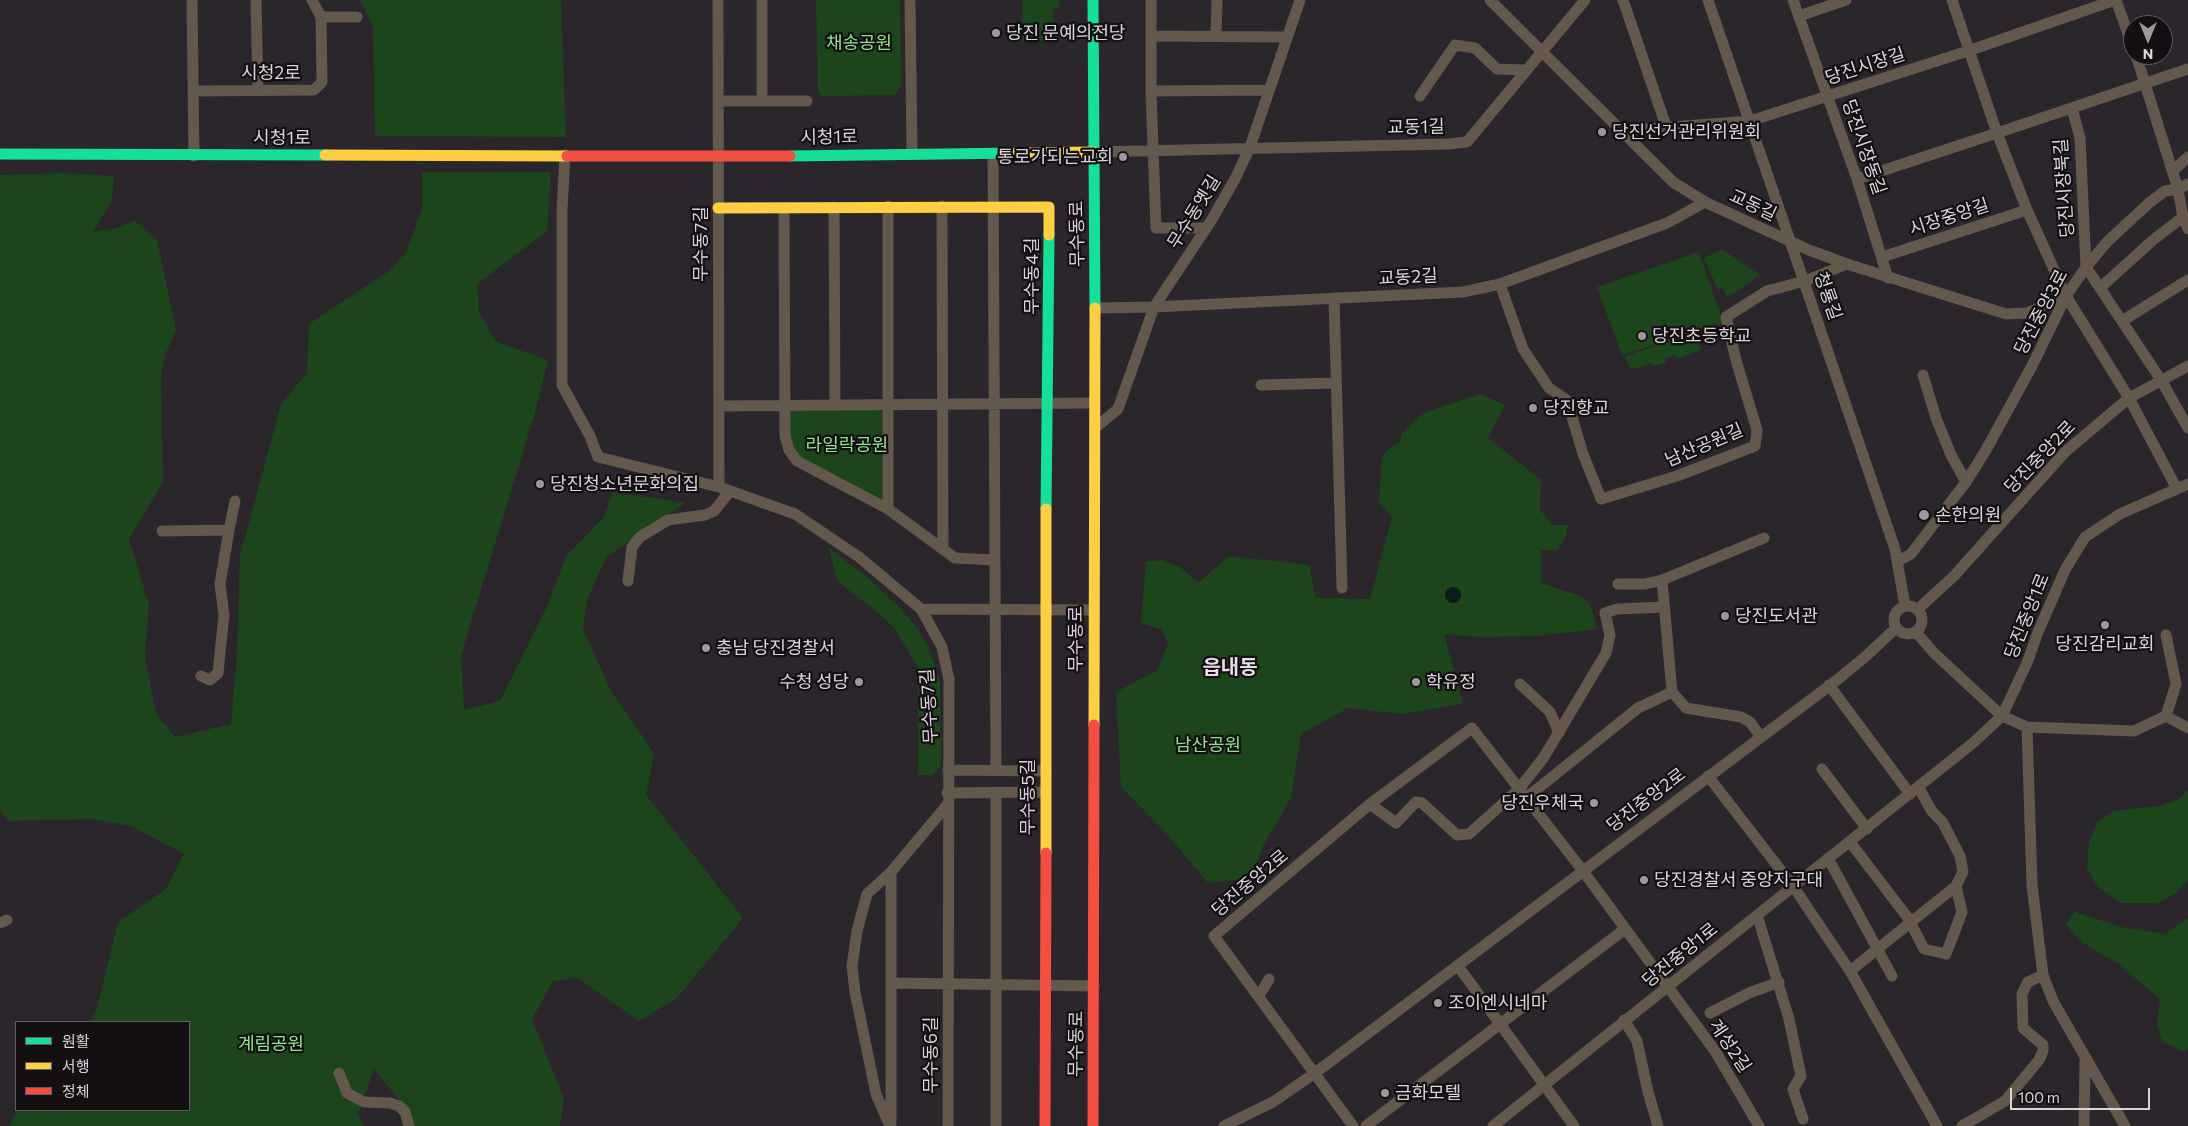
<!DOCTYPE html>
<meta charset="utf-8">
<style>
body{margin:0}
#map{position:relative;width:2188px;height:1126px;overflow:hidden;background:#2b262b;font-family:Commissioner,"Noto Sans KR",sans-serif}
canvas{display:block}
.legend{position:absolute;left:15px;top:1021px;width:175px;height:90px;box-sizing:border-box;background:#130f13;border:1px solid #635e63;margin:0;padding:6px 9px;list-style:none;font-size:15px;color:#dbd5db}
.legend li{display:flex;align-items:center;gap:10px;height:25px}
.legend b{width:25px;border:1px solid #635e63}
.north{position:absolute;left:2123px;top:15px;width:50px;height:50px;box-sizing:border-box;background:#130f13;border:1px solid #635e63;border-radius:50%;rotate:180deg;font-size:14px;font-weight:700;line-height:20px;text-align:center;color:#dbd5db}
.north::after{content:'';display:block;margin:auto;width:18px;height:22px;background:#9d989d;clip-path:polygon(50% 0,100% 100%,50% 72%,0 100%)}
.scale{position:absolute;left:2010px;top:1088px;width:140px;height:22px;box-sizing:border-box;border:2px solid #dbd5db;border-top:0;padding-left:6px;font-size:15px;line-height:18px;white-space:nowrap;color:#dbd5db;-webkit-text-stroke:4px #130f13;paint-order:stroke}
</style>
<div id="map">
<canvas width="2188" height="1126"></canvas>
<ul class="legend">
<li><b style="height:6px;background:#16e098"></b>원활</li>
<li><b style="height:6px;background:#ffcf43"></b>서행</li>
<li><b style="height:6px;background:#f24e42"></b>정체</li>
</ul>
<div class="north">N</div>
<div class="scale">100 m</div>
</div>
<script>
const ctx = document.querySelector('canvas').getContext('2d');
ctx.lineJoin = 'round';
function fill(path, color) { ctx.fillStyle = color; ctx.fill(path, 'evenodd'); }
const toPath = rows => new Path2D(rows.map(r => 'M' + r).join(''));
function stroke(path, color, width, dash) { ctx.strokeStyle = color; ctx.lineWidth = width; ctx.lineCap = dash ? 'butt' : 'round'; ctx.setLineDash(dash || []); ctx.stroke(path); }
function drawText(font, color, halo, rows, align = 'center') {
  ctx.font = font + ' Commissioner,"Noto Sans KR",sans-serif'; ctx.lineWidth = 4.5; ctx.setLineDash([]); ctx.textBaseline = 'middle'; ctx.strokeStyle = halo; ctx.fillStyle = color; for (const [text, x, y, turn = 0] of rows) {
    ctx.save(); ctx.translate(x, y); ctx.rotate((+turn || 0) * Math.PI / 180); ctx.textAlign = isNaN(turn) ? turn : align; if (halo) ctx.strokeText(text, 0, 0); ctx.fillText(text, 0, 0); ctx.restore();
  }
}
fill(toPath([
 [360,0,561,0,566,137,375,136,373,25],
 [816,0,900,0,901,85,895,95,824,96,820,94,818,90],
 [1022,0,1059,0,1059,7,1053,9,1053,20,1058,22,1058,41,1022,41],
 [422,172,551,172,547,231,477,284,479,312,496,342,548,360,534,416,461,655,464,710,500,701,549,602,566,556,604,517,613,492,685,503,606,557,587,600,583,629,611,691,654,753,646,795,743,918,677,998,639,1021,577,978,553,981,532,1019,564,1099,560,1126,414,1126,400,1101,374,1069,358,1114,364,1126,9,1126,17,1110,189,1110,189,1022,89,1022,96,1012,118,922,166,889,184,854,131,826,92,819,9,821,0,810,0,175,62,173,114,176,112,200,93,232,117,228,135,221,157,240,176,330,165,355,161,377,163,482,129,539,149,605,145,657,156,714,175,737,231,724,237,654,240,556,281,404,307,373,309,324,389,271,406,252,422,210],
 [1722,249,1760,275,1727,298,1723,289,1718,290,1704,258],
 [1699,252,1723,323,1622,355,1597,287],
 [1697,332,1701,350,1677,359,1675,355,1665,359,1666,363,1653,366,1652,363,1634,369,1628,366,1625,356],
 [1480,394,1505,405,1488,438,1541,480,1540,510,1553,525,1568,525,1565,538,1558,550,1541,550,1541,583,1580,596,1590,604,1597,629,1536,636,1479,637,1444,634,1463,704,1402,714,1348,708,1301,734,1291,798,1264,844,1250,878,1208,883,1167,834,1121,787,1116,692,1158,670,1168,643,1162,630,1141,623,1146,562,1160,560,1180,567,1198,583,1229,556,1309,565,1316,598,1370,599,1392,517,1379,502,1382,457,1390,448,1400,442,1402,433,1423,413],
 [879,409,883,413,884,502,798,460,790,449,789,413,793,410],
 [829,548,867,577,900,608,918,629,929,648,940,683,941,766,932,775,918,775,918,667,894,628,880,614,837,581],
 [2188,790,2188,880,2175,894,2157,903,2120,903,2097,886,2087,868,2089,843,2097,822,2114,811,2159,806,2178,800],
 [2075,912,2121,927,2165,934,2188,918,2188,1048,2184,1052,2162,1042,2157,1024,2160,999,2117,963,2083,943,2066,925]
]), '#1d451b');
fill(toPath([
 '1445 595a8 8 0 1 1 16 0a8 8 0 1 1-16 0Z'
]), '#0c1b1c');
stroke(toPath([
 [192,0,194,156],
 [256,0,258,90],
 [718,0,719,487],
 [762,0,762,101],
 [910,0,912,153],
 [1151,0,1151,91,1156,228,1206,228],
 [1490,0,1673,182,1705,202,1809,250,1847,264,2006,314,2027,313,2066,296],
 [1623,0,1666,126],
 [1708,0,1895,549,1905,606],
 [1793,0,1857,179,1888,278],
 [2116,0,2133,48],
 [1799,16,1846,0],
 [321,17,357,17],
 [1216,35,1217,0],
 [1151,36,1287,37],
 [2136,55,2178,189,2188,184],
 [193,91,314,90,322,82,321,17,312,0],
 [1151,91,1268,90],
 [1420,96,1455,45,1475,48,1497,69,1525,70],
 [718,101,807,101],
 [2072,108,2080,138,2086,267],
 [1620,131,1750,121,1968,51,2115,0],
 [1093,152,1449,144,1467,142,1585,0],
 [993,153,996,770],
 [565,155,562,210,562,385,590,436,598,457,719,487,795,514,859,557,921,609,942,647,949,680,948,1126],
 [2173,171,2188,157],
 [1857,179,1997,133,1952,0],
 [888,206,888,509],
 [942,206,943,549],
 [834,207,835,405],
 [784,208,785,436,789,450,797,461,888,509,955,558,994,560],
 [2183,217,2188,229],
 [1882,257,2027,210],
 [2086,267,2161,380,2188,428],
 [1500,284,1523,349,1549,388,1567,400,1583,454,1601,499,1677,476,1755,446,1757,430,1736,360,1726,317,1767,291,1805,281,1847,264],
 [1334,298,1342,588],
 [1095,308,1154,307,1463,292,1500,284,1667,223,1705,202],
 [2122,321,2188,280],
 [1923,375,1936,418,1951,455,1966,482],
 [1261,385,1335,383],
 [719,406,1094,403],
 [1095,428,1118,409,1154,307,1211,221,1235,179,1250,147,1300,0],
 [2177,489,2129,398,2066,296,2027,210,1997,133,2188,69],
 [162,531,229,530,235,501],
 [1898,561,1911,554,1966,482,1986,450,2033,364,2066,296,2086,267,2107,242,2149,203,2165,191,2178,189,2183,217,2153,240,2100,288],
 [628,581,632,547,640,537,668,520,705,515,714,511,730,491],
 [1618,584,1645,584,1662,580],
 '1894 620a14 14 0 1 1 28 0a14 14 0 1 1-28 0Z',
 [921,609,1094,610],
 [1918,609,1954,576,2065,452,2129,398,2188,366],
 [1916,632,1934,653,2002,716,2027,727],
 [2166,635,2176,684,2166,716],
 [201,676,210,680,218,673,224,615,220,584,229,530],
 [1520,684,1550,712,1559,733],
 [1829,685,1910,794],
 [1761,737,1750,722,1741,717,1686,708,1672,692,1662,580,1764,538],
 [1822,769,1867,829],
 [948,770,1046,771],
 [1708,776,1793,886,1850,971,1937,1126],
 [947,793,1046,792],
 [996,793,996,1126],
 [1526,798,1638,708,1672,692],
 [1370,804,1396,823,1416,802,1422,803,1457,835,1469,834,1519,789,1544,757,1606,653,1610,635,1605,613,1617,609,1664,607],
 [1850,842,1908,918,1924,949,1946,954,1962,912,1956,886,1963,872,1960,856,1943,823,1931,810,1919,788],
 [1828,858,1892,976],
 [1757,915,1789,1019,1801,1076,1793,1089,1803,1119],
 [0,923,7,920],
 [1458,966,1574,1126],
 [1850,971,1956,886],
 [2043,975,2032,885,2027,727,2134,731,2166,716,2188,728],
 [892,983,1094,986],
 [1259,996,1269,979],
 [1710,1013,1749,993,1779,982],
 [1624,1020,1637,1041,1648,1092,1658,1126],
 [339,1073,347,1093,364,1102,390,1103,399,1106,405,1112,409,1126],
 [891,1124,891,872],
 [890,1126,876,1094,855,992,852,966,857,931,867,894,891,872,947,805],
 [1224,1126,1273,1102,1315,1073,1837,680,1865,657,1896,628],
 [1353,1126,1214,936,1370,804,1472,728,1583,871,1715,1051,1759,1126],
 [1366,1126,1625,929],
 [1493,1126,1973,743,2002,716,2027,663,2038,632,2065,570,2085,537,2120,514,2188,484],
 [1962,1126,2005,1101,2039,1060,2043,1051,2043,1045,2023,1028,2022,994,2028,982,2043,975,2053,1001,2125,1126],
 [2084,1126,2085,1060]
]), '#64574c', 11);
stroke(toPath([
 [1093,0,1095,308],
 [0,154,325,155],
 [790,156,1017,153],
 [1046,509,1049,235]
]), '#16e098', 11);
stroke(toPath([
 [1017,153,1093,152],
 [325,155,567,156],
 [718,208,1049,207,1049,235],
 [1046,509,1046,853],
 [1094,725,1095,308]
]), '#ffcf43', 11);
stroke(toPath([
 [567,156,790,156],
 [1045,1126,1046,853],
 [1093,1126,1094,725]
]), '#f24e42', 11);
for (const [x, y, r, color] of [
 [996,33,5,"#9d989d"],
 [1602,132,5,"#9d989d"],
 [1123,157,5,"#9d989d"],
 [1642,336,5,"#9d989d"],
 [1533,408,5,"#9d989d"],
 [540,484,5,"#9d989d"],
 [1924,515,6,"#9d989d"],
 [1725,616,5,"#9d989d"],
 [2105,625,5,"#9d989d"],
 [706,648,5,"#9d989d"],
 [859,682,5,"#9d989d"],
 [1416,682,5,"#9d989d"],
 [1594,803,5,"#9d989d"],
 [1644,880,5,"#9d989d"],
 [1438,1003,5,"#9d989d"],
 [1385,1093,5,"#9d989d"]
]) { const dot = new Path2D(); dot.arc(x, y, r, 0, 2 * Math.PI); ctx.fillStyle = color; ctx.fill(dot); stroke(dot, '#130f13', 2); }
drawText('18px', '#dbd5db', '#130f13', [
 ["당진 문예의전당",1006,33],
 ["당진선거관리위원회",1612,132],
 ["통로가되는교회",1113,157,"right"],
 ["당진초등학교",1652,336],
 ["당진향교",1543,408],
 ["당진청소년문화의집",550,484],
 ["손한의원",1935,515],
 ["당진도서관",1735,616],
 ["당진감리교회",2105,644,"center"],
 ["충남 당진경찰서",716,648],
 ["수청 성당",849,682,"right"],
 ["학유정",1426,682],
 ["당진우체국",1584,803,"right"],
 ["당진경찰서 중앙지구대",1654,880],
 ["조이엔시네마",1448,1003],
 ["금화모텔",1395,1093]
], 'left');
drawText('18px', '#91e38b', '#130f13', [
 ["채송공원",859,43],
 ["라일락공원",847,445],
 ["남산공원",1208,745],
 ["계림공원",271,1044]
]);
drawText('18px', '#dbd5db', '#130f13', [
 ["당진시장길",1865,66,-18],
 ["시청2로",271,73],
 ["교동1길",1416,127,-1],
 ["시청1로",829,137,-1],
 ["시청1로",282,138],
 ["당진시장동길",1864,147,71],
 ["당진시장북길",2064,188,-94],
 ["교동길",1753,205,25],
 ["무수동옛길",1194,212,-58],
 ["시장중앙길",1949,217,-18],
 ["무수동로",1077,234,-91],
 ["무수동7길",701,244,-90],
 ["무수동4길",1032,276,-90],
 ["교동2길",1408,277,-3],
 ["청룡길",1828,296,71],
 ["당진중앙3로",2041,312,-62],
 ["남산공원길",1704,445,-23],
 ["당진중앙2로",2040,457,-46],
 ["당진중앙1로",2027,616,-68],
 ["무수동로",1076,639,-90],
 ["무수동7길",929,706,-93],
 ["무수동5길",1028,797,-90],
 ["당진중앙2로",1646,800,-37],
 ["당진중앙2로",1250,883,-40],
 ["당진중앙1로",1680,955,-39],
 ["무수동로",1076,1044,-89],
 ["계성2길",1730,1046,56],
 ["무수동6길",931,1055,-90]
]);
drawText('bold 20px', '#eadde9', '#130f13', [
 ["읍내동",1230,667]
]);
</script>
